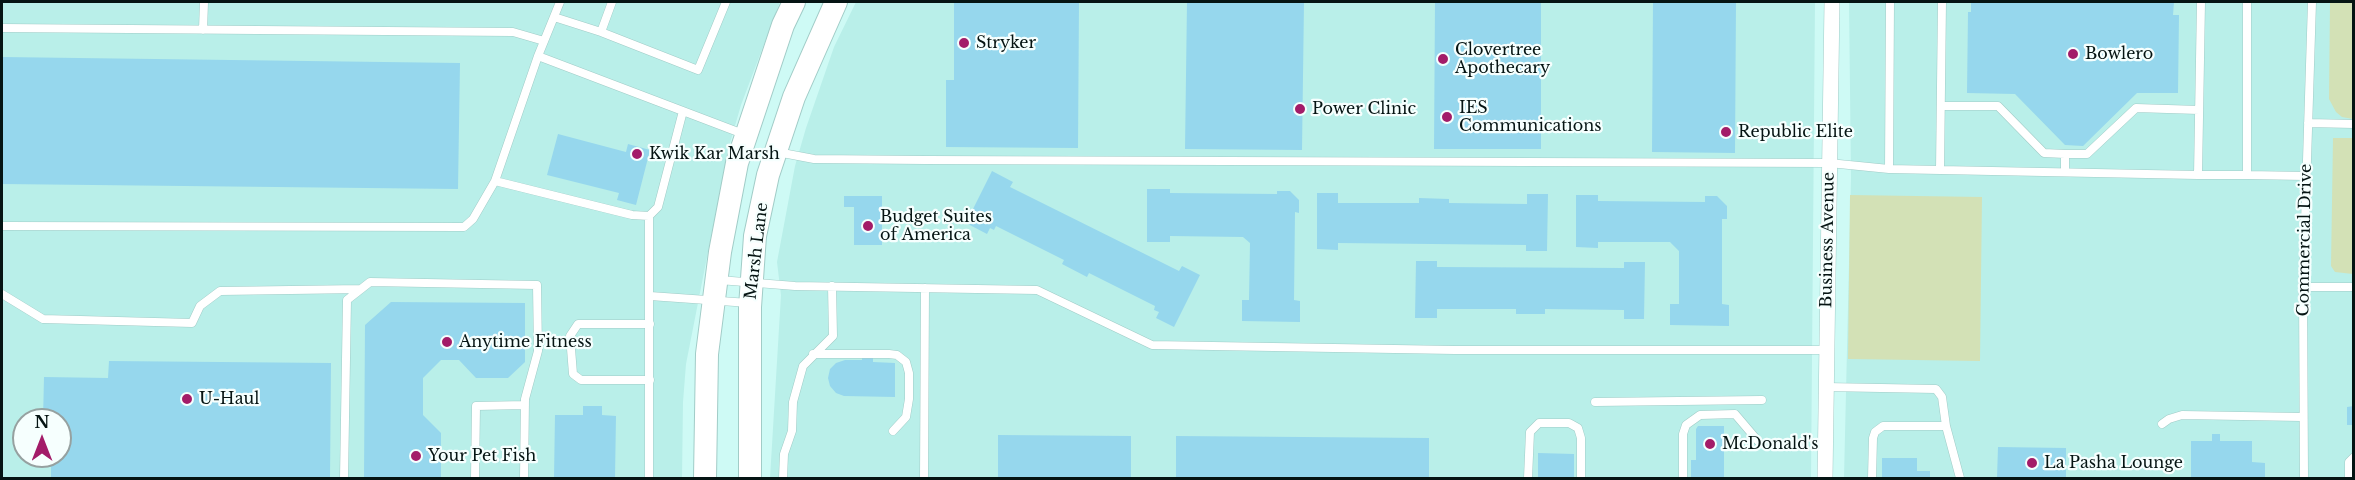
<!DOCTYPE html>
<style>
body{margin:0}
#map{position:relative;width:2355px;height:480px;overflow:hidden;background:#cefaf5;font-family:"Libre Baskerville",serif}
canvas{display:block}
.frame{position:absolute;inset:0;border:3px solid #051413;pointer-events:none}
.north{position:absolute;left:12px;top:408px;width:60px;height:60px;box-sizing:border-box;background:#f6fffe;border:2px solid #96a1a0;border-radius:50%;rotate:0deg;font-size:16px;font-weight:700;line-height:24px;text-align:center;color:#051413}
.north::after{content:'';display:block;margin:auto;width:21px;height:27px;background:#a31c69;clip-path:polygon(50% 0,100% 100%,50% 72%,0 100%)}
</style>
<div id="map">
<canvas width="2355" height="480"></canvas>
<div class="frame"></div>
<div class="north">N</div>
</div>
<script>
const ctx = document.querySelector('canvas').getContext('2d');
ctx.lineJoin = 'round';
function fill(path, color) { ctx.fillStyle = color; ctx.fill(path, 'evenodd'); }
const toPath = rows => new Path2D(rows.map(r => 'M' + r).join(''));
function stroke(path, color, width, dash) { ctx.strokeStyle = color; ctx.lineWidth = width; ctx.lineCap = dash ? 'butt' : 'round'; ctx.setLineDash(dash || []); ctx.stroke(path); }
function drawText(font, color, halo, rows, align = 'center') {
  ctx.font = font + ' "Libre Baskerville",serif'; ctx.lineWidth = 4.5; ctx.setLineDash([]); ctx.textBaseline = 'middle'; ctx.strokeStyle = halo; ctx.fillStyle = color; for (const [text, x, y, turn = 0] of rows) {
    ctx.save(); ctx.translate(x, y); ctx.rotate((+turn || 0) * Math.PI / 180); ctx.textAlign = isNaN(turn) ? turn : align; if (halo) ctx.strokeText(text, 0, 0); ctx.fillText(text, 0, 0); ctx.restore();
  }
}
fill(toPath([
 [2,2,780,2,741,105,728,150,686,364,683,402,682,478,2,478],
 [24,420,60,420,60,456,24,456],
 [856,2,1815,2,1811,478,770,478,781,295,777,262,795,166,806,128,834,47],
 [1849,2,2353,2,2353,478,1844,478,1851,177]
]), '#b9efe9');
fill(toPath([
 [2330,2,2353,2,2353,119,2342,117,2336,112,2329,99],
 [2333,138,2353,138,2353,274,2335,272,2331,266],
 [1850,195,1982,197,1980,361,1848,359]
]), '#d3e1b6');
fill(toPath([
 [954,2,1079,2,1078,148,946,147,946,80,954,80],
 [1187,2,1304,2,1302,150,1185,149],
 [1435,2,1541,2,1541,149,1434,149],
 [1653,2,1736,2,1735,153,1652,152],
 [1971,2,2174,2,2173,15,2179,15,2178,93,2137,93,2083,146,2065,145,2015,94,1967,93,1968,12,1971,12],
 [2,57,460,63,458,189,2,184],
 [558,134,626,152,628,144,650,150,636,205,617,200,619,193,547,175],
 [992,171,1013,182,1010,187,1179,271,1182,266,1200,275,1174,327,1156,318,1159,312,1154,310,1155,306,1089,273,1087,277,1062,264,1064,260,996,226,994,230,990,228,987,234,966,223],
 [1147,189,1170,189,1170,193,1277,194,1277,191,1290,191,1299,200,1299,213,1295,212,1294,300,1300,301,1300,322,1242,321,1242,300,1249,300,1250,243,1243,237,1170,236,1170,242,1147,242],
 [1317,193,1338,193,1338,203,1419,203,1419,198,1449,199,1449,203,1527,204,1527,194,1548,194,1547,251,1526,251,1526,245,1338,243,1338,250,1317,249],
 [1576,195,1598,195,1598,201,1705,202,1705,196,1717,196,1727,206,1727,219,1722,219,1722,304,1729,305,1729,326,1670,325,1670,304,1679,304,1679,251,1670,242,1598,242,1598,248,1576,247],
 [844,196,882,196,882,245,854,245,854,207,844,207],
 [1416,261,1437,261,1437,267,1624,268,1624,262,1645,262,1644,319,1624,319,1624,310,1545,309,1545,314,1516,314,1516,309,1437,309,1437,318,1415,318],
 [391,302,525,303,525,362,508,378,476,378,459,360,441,360,423,378,423,415,441,433,441,478,364,478,365,325],
 [862,357,873,357,873,362,895,363,895,397,844,396,836,393,830,386,828,378,830,369,836,363,845,360,862,360],
 [109,361,331,363,330,478,51,478,51,467,43,467,43,456,60,456,60,420,43,420,44,377,108,378],
 [583,406,602,406,602,415,616,416,615,478,554,478,555,415,583,415],
 [2354,406,2354,425,2347,425,2347,407],
 [1698,426,1724,426,1724,478,1691,478,1691,460,1696,460,1696,429],
 [2212,434,2220,434,2220,441,2252,441,2252,462,2265,463,2265,478,2191,478,2191,441,2212,441],
 [998,435,1131,436,1131,478,998,478],
 [1176,436,1429,438,1429,478,1176,478],
 [1998,447,2066,448,2066,478,1997,478],
 [1538,453,1574,454,1574,478,1538,478],
 [1882,458,1917,458,1917,471,1930,471,1930,478,1882,478]
]), '#96d7ed');
const lane = toPath([
 [560,2,538,56,746,135],
 [554,17,601,32,698,70,726,2],
 [2,28,513,32,544,41],
 [203,30,204,2],
 [601,32,612,2],
 [1941,106,1998,106,2044,153,2065,154,2087,154,2136,108,2199,110],
 [2308,123,2354,124],
 [777,152,814,159,925,160,1829,163,1889,169,2198,175,2201,2],
 [1889,169,1890,2],
 [1940,170,1942,2],
 [2065,172,2065,154],
 [2198,175,2247,175,2247,2],
 [2247,175,2306,176],
 [495,181,632,215,649,216,658,207,683,111],
 [649,216,649,478],
 [2,226,464,227,473,219,495,181,538,56],
 [719,280,795,286,1037,290,1152,345,1455,350,1826,350],
 [2303,287,2354,287],
 [2,294,43,319,192,323,200,306,220,291,361,289],
 [650,296,749,303],
 [813,354,889,354,897,355,906,362,909,373,909,399,906,417,893,431],
 [650,380,581,380,573,374,570,336,578,324,650,324],
 [1826,387,1936,389,1942,397,1946,426,1960,478],
 [1595,402,1762,400],
 [2162,424,2169,419,2182,415,2302,417],
 [344,478,347,300,370,282,537,285,538,351,525,399,524,478],
 [475,478,476,406,525,405],
 [783,478,784,454,792,431,793,402,803,366,833,336,832,286],
 [924,478,925,288],
 [1528,478,1530,432,1539,423,1569,423,1578,428,1581,438,1581,478],
 [1683,478,1683,434,1686,425,1700,415,1735,414,1758,441],
 [1872,478,1873,438,1875,432,1883,426,1946,426],
 [2304,478,2303,287,2312,2],
 [2349,478,2349,462,2354,457]
]);
const street = toPath([
 [1825,478,1832,2]
]);
const secondary = toPath([
 [705,478,707,354,720,252,737,163,783,25,794,2],
 [750,478,750,307,755,236,768,175,794,97,836,2]
]);
stroke(lane, '#a1ccc7', 9);
stroke(street, '#a1ccc7', 16);
stroke(secondary, '#a1ccc7', 24);
stroke(lane, '#fff', 8);
stroke(street, '#fff', 15);
stroke(secondary, '#fff', 22);
for (const [x, y, r, color] of [
 [964,43,6,"#a31c69"],
 [2073,54,6,"#a31c69"],
 [1443,59,6,"#a31c69"],
 [1300,109,6,"#a31c69"],
 [1447,117,6,"#a31c69"],
 [1726,132,6,"#a31c69"],
 [637,154,6,"#a31c69"],
 [868,226,6,"#a31c69"],
 [447,342,6,"#a31c69"],
 [187,399,6,"#a31c69"],
 [1710,444,6,"#a31c69"],
 [416,456,6,"#a31c69"],
 [2032,463,6,"#a31c69"]
]) { const dot = new Path2D(); dot.arc(x, y, r, 0, 2 * Math.PI); ctx.fillStyle = color; ctx.fill(dot); stroke(dot, '#f6fffe', 2); }
drawText('16px', '#051413', '#f6fffe', [
 ["Stryker",976,43],
 ["Clovertree",1455,50],
 ["Apothecary",1455,68],
 ["Bowlero",2085,54],
 ["IES",1459,108],
 ["Communications",1459,126],
 ["Power Clinic",1312,109],
 ["Republic Elite",1738,132],
 ["Kwik Kar Marsh",649,154],
 ["Budget Suites",880,217],
 ["of America",880,235],
 ["Anytime Fitness",459,342],
 ["U-Haul",199,399],
 ["McDonald's",1722,444],
 ["Your Pet Fish",428,456],
 ["La Pasha Lounge",2044,463]
], 'left');
drawText('16px', '#051413', '#f6fffe', [
 ["Business Avenue",1828,240,-89],
 ["Commercial Drive",2305,240,-89],
 ["Marsh Lane",757,251,-83]
]);
</script>
